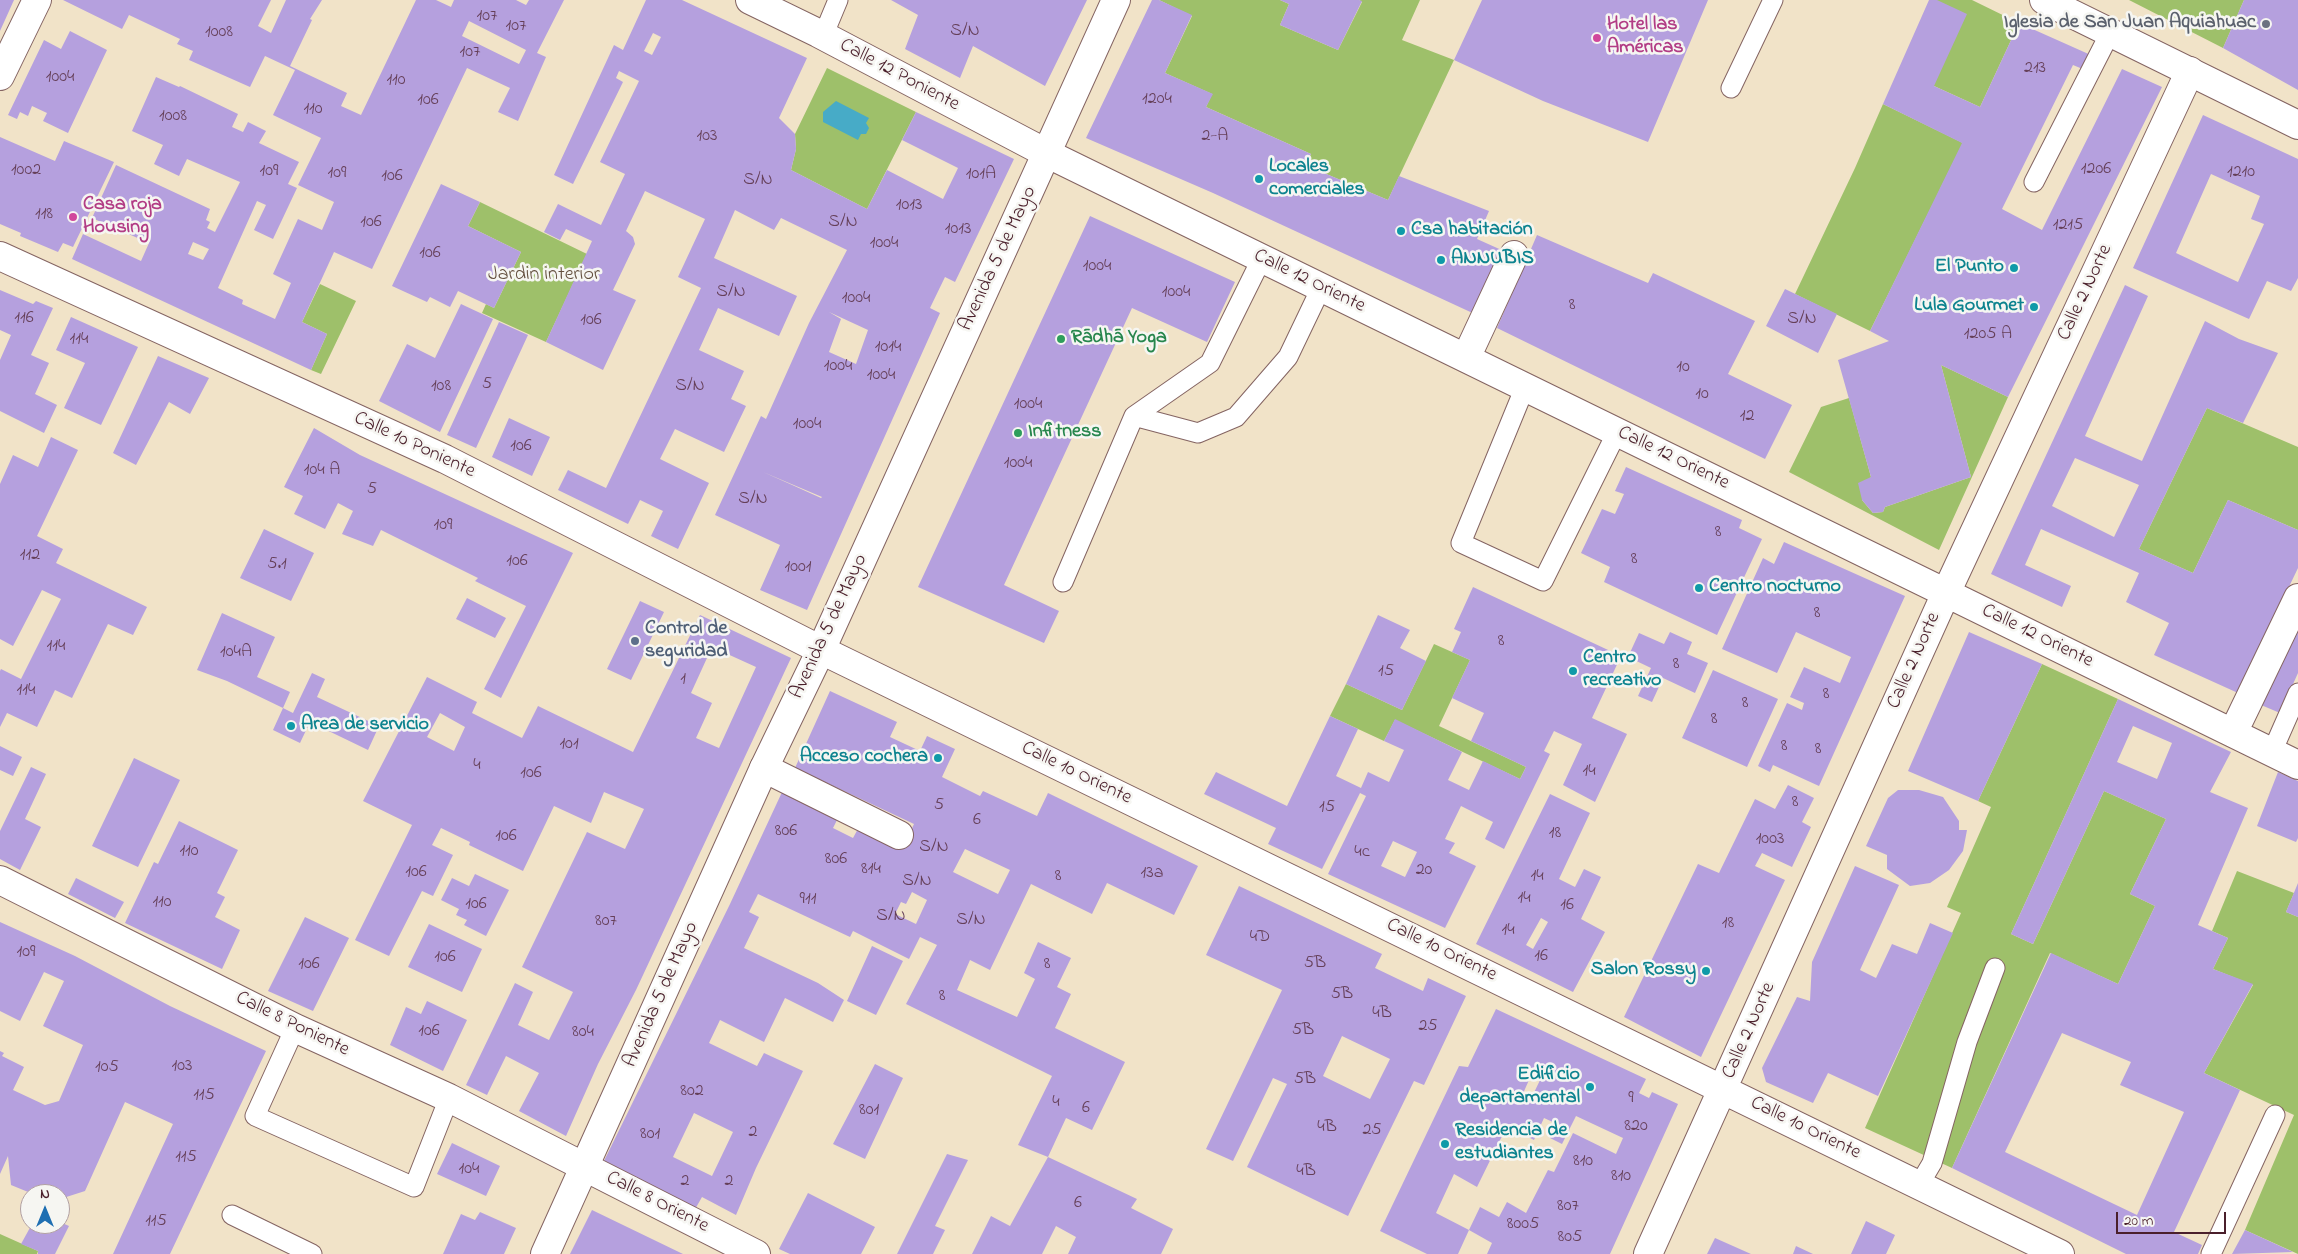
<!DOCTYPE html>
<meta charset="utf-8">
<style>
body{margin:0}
#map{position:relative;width:2298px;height:1254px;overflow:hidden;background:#f1e3c8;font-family:"Indie Flower",sans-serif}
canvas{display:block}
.north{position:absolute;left:20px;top:1184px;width:50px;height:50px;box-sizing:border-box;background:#f6f6f2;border:1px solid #b1a0a2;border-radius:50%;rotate:0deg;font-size:14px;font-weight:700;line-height:20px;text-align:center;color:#4a1f2b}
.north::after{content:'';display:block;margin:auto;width:18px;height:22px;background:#1f6fb2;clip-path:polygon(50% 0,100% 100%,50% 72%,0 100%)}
.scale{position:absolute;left:2116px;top:1212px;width:110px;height:22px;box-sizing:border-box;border:2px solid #4a1f2b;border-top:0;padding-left:6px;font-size:15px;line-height:18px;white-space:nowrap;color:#4a1f2b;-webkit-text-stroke:4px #f6f6f2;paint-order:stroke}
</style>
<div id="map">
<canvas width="2298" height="1254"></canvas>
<div class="north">N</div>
<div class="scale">20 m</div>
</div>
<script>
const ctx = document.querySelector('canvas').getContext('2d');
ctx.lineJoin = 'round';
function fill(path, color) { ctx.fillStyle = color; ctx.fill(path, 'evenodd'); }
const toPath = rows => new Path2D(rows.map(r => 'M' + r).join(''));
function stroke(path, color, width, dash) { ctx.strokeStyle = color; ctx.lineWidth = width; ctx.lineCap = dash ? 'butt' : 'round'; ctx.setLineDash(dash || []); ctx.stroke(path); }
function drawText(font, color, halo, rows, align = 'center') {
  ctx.font = font + ' "Indie Flower",sans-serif'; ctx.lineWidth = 5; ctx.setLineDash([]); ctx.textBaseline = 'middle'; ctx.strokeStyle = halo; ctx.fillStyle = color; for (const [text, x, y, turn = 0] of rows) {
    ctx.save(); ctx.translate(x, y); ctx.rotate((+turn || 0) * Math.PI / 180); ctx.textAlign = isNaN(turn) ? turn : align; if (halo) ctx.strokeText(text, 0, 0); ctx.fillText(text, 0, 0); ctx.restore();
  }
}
fill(toPath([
 [1159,0,1280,0,1289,4,1280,25,1338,50,1362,2,1359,0,1420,0,1402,40,1454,60,1388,200,1305,165,1311,154,1206,107,1212,94,1165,73,1192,16],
 [1937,0,1972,0,2019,23,1980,107,1934,86],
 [2129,0,2244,0,2223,48],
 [827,68,916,112,867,209,791,170,796,149,795,134],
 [1883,104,1963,143,1870,331,1795,294,1855,168],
 [480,202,587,254,546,342,482,313,486,304,494,308,521,252,468,226],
 [320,284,356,301,321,374,311,370,327,334,302,322],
 [1941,365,2008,397,1939,550,1789,472,1821,407,1849,398,1871,477,1862,500,1873,513,1883,512,1885,507,1971,477],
 [2207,408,2298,447,2298,530,2228,500,2193,573,2139,549],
 [1434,644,1470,660,1439,726,1526,767,1520,779,1395,720,1384,741,1330,716,1346,684,1402,710],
 [2042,664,2118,699,2011,934,2033,944,2104,791,2166,819,2130,894,2155,906,2118,984,2050,953,1952,1168,1865,1128,1961,913,1947,907,1991,807,1978,801],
 [2237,871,2294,893,2286,912,2298,917,2298,1254,2245,1230,2294,1115,2204,1073,2253,985,2213,969,2228,938,2212,931],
 [0,1234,38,1251,37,1254,0,1254]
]), '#9ec06a');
fill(toPath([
 [836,101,869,118,866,123,869,128,866,134,861,134,858,140,823,122,823,112]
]), '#47abc7');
fill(toPath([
 [0,0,14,0,0,31],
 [63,0,271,0,258,26,271,33,286,0,322,0,310,19,312,20,290,66,347,93,341,106,361,115,416,0,436,0,451,7,454,0,516,0,526,5,529,0,564,0,537,53,546,57,518,121,498,112,510,88,467,68,372,269,334,252,302,322,327,334,311,370,72,259,83,234,141,261,149,243,92,218,116,165,210,209,206,220,210,222,207,228,215,232,240,182,187,159,179,176,154,164,163,145,132,131,156,77,179,87,180,86,238,114,232,127,243,132,248,122,266,131,259,143,299,162,288,184,297,188,273,239,254,230,266,205,257,201,218,288,243,300,242,304,275,319,291,283,273,274,298,219,322,230,334,202,298,185,321,138,273,115,295,70,265,56,250,87,189,60,193,51,177,44,180,39,129,15,122,29],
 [469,21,526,50,519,64,462,36],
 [193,242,209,249,203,260,188,254],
 [646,0,682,0,807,58,779,118,795,134,796,149,791,170,867,209,887,170,943,199,958,168,902,140,916,112,1014,159,955,282,945,277,930,308,940,313,807,610,760,590,780,545,715,515,761,416,766,419,809,323,847,250,781,218,774,230,735,210,714,258,797,296,779,336,718,308,699,350,744,371,731,399,746,406,724,452,675,429,660,459,709,483,678,549,651,536,663,511,640,500,628,524,558,490,568,470,606,488,701,288,678,277,705,219,645,191,626,231,633,237,635,244,613,290,636,300,603,370,546,342,592,241,566,229,560,240,544,232,558,204,601,225,625,174,600,162,639,81,619,71,616,78,623,82,573,184,554,175,614,45,623,50],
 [653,33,661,37,652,55,644,51],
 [829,312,868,330,856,364,829,352,841,319],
 [763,472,822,497,821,498,790,484],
 [891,0,1087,0,1045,86,973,46,960,78,905,49,918,15],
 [1152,0,1159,0,1192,15,1165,73,1213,94,1206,107,1311,154,1305,165,1388,200,1399,176,1489,211,1477,239,1506,252,1479,316,1213,193,1086,138],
 [1280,0,1359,0,1362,1,1338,50,1280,25,1289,4],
 [1482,0,1708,0,1648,142,1543,101,1454,60],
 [1929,0,1937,0,1967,14,1934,86,1980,107,2019,23,2093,56,2085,70,2073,65,2002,209,2042,230,2122,69,2162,87,2008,397,1941,365,1971,477,1885,507,1883,512,1873,513,1862,500,1858,483,1871,477,1838,360,1889,341,1870,331,1962,143,1883,104],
 [2244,0,2298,0,2298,90,2223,48],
 [70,31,107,50,68,133,43,121,47,113,32,106,28,116,20,112,17,119,8,115,44,40,61,49],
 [2203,115,2298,159,2298,278,2291,291,2267,281,2249,319,2133,268],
 [2211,174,2260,196,2251,219,2264,224,2238,282,2176,253],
 [0,137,55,161,64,141,114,162,73,247,63,243,58,252,20,236,21,233,0,224],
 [441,184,480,202,468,226,521,252,494,308,458,291,450,307,430,297,427,302,392,286],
 [1090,216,1235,282,1207,342,1132,308,1004,585,1059,611,1044,643,918,587],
 [1537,235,1648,283,1653,273,1755,321,1728,374,1792,405,1765,459,1497,328],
 [2125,285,2148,296,2085,436,2142,461,2205,321,2239,339,2278,353,2243,423,2207,408,2139,549,2193,573,2228,500,2298,530,2298,568,2238,693,2154,655,2169,623,2126,602,2139,573,2041,529,2025,565,2071,586,2062,607,1991,574],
 [2075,458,2139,485,2114,537,2052,506],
 [1785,289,1837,314,1818,353,1766,326],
 [0,290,33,304,36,301,53,308,31,355,49,363,35,394,57,405,44,433,0,411,0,360,11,335,0,330],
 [461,304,493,319,440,432,379,401,407,344,435,358],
 [71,317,138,347,101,425,64,408,85,363,56,350],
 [499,322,528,335,476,448,447,435],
 [158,356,209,378,190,414,169,402,136,465,113,453],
 [509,418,550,437,532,476,492,457],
 [314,428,360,455,573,553,501,698,484,689,526,606,475,581,478,578,381,530,373,546,342,534,353,511,338,503,325,529,294,514,303,496,284,487],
 [51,437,78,450,37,536,63,549,56,563,147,607,133,635,108,624,72,698,55,690,37,727,7,713,0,727,0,671,1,669,21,679,61,599,42,590,13,646,0,639,0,484,13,455,38,467],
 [1626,467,1742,520,1739,528,1762,539,1717,635,1604,582,1610,567,1581,553,1602,509,1615,514,1624,494,1615,491],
 [264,529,314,553,291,601,240,578],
 [1784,542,1905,596,1819,786,1773,765,1770,772,1758,766,1787,703,1802,710,1804,703,1790,697,1804,667,1840,683,1851,657,1796,632,1777,673,1722,649,1763,558,1774,564],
 [1473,587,1621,656,1592,718,1627,734,1595,802,1563,785,1582,744,1554,731,1544,751,1550,754,1504,849,1485,839,1493,822,1461,806,1445,839,1455,843,1449,853,1476,866,1445,928,1328,874,1366,796,1360,793,1322,869,1268,844,1276,828,1204,794,1216,772,1287,806,1330,716,1358,729,1336,776,1361,788,1368,772,1389,782,1404,750,1384,741,1395,719,1462,752,1448,780,1469,790,1483,761,1520,779,1526,767,1471,741,1484,713,1452,698,1470,660,1452,652,1461,632,1454,629],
 [1393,841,1417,852,1405,877,1381,866],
 [467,598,506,618,495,638,456,619],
 [640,601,664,612,631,680,607,669],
 [222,613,275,637,257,677,290,692,283,708,227,681,197,670],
 [700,615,791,658,636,990,598,1064,566,1136,519,1111,539,1073,506,1056,487,1095,466,1085,515,983,533,992,518,1025,549,1040,573,992,522,967,587,832,625,849,644,809,604,792,591,823,554,806,523,871,469,845,470,842,441,828,432,845,453,855,433,896,422,891,389,956,355,940,412,825,363,801,427,677,477,702,472,713,522,738,538,706,633,752],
 [712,647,756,667,719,748,696,738,712,703,691,693],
 [440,713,465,727,454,751,427,737],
 [1378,615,1410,630,1400,648,1426,661,1402,710,1346,684],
 [2298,619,2298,673,2280,713,2254,702],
 [1670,632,1692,642,1687,654,1708,663,1695,693,1663,678,1652,702,1638,696,1651,668,1628,657,1639,633,1664,644],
 [1969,632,2042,664,1978,801,1908,771],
 [1713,670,1778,699,1747,767,1682,738],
 [312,673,325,679,317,697,379,726,368,750,310,722,300,743,273,730,283,708,293,713],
 [830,691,897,722,890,737,920,751,927,736,955,749,942,777,980,796,983,791,1037,816,1048,793,1198,866,1174,915,1107,883,1092,914,1031,884,990,970,970,960,957,990,1017,1017,1035,979,1024,973,1038,942,1071,958,1057,987,1071,994,1055,1028,1125,1062,1092,1130,1066,1118,1048,1157,1018,1145,1052,1076,906,1004,937,945,920,937,909,959,853,931,850,937,758,894,749,912,759,917,744,948,818,983,844,1000,833,1022,785,998,764,1042,720,1020,709,1043,757,1066,764,1053,803,1071,756,1168,736,1215,702,1197,694,1211,602,1165,730,904,783,790,839,816,833,828,853,838,859,827,903,847,914,824,795,768],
 [965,849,1010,870,998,894,953,872],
 [912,892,927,900,916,924,895,914,901,902,906,904],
 [694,1113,733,1132,712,1176,673,1157],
 [2118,699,2231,752,2210,792,2248,808,2198,925,2228,938,2213,969,2253,984,2204,1073,2240,1090,2174,1232,2202,1245,2198,1254,2126,1254,1952,1168,2051,953,2118,984,2155,906,2130,894,2166,819,2104,791,2033,944,2011,934],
 [2133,726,2172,743,2157,779,2117,762],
 [2062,1033,2131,1062,2120,1085,2184,1112,2137,1215,2005,1152],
 [0,746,22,757,13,776,0,770],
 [134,758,180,780,138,867,92,846],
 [31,767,46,774,25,819,41,827,20,870,0,859,0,831],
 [2278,772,2298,781,2298,838,2296,842,2257,826],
 [1788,785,1814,798,1802,822,1811,827,1792,867,1762,853,1755,866,1785,880,1701,1057,1624,1017,1698,864,1719,873,1755,799,1775,809],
 [1898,790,1919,790,1943,797,1959,821,1959,830,1967,830,1963,851,1949,870,1930,883,1910,886,1887,869,1887,855,1866,846,1888,798],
 [1550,794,1590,813,1559,879,1575,887,1584,869,1601,877,1581,919,1605,932,1573,992,1476,944],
 [1541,918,1548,922,1533,949,1526,945],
 [179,821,238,850,217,893,225,897,215,917,240,930,222,969,125,923,154,862,158,864],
 [1855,866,1899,885,1860,970,1876,978,1892,944,1917,954,1930,923,1953,933,1878,1096,1828,1073,1813,1103,1766,1082,1762,1068,1797,997,1810,1001,1812,962],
 [475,874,509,890,486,936,464,925,467,920,456,915,459,909,441,900,452,878,469,886],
 [76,878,124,902,115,918,68,894],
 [2298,883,2298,917,2286,912],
 [1239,886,1382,954,1375,968,1423,991,1428,978,1466,996,1424,1085,1414,1081,1348,1216,1247,1167,1287,1084,1273,1078,1233,1161,1206,1149,1282,990,1206,955],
 [1342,1036,1390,1059,1370,1099,1323,1076],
 [305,917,349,938,313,1011,268,991],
 [0,922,75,956,170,1006,266,1051,170,1254,113,1254,173,1124,125,1102,85,1191,60,1199,60,1194,33,1194,11,1185,8,1156,0,1174,0,1051,4,1053,2,1056,24,1067,13,1090,45,1105,59,1101,83,1045,43,1026,64,981,44,972,20,1021,0,1011],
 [429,924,482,949,462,992,408,967],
 [872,946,903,961,876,1015,847,1001],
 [427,1001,467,1020,443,1071,390,1045,406,1007,421,1014],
 [1496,1009,1646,1079,1639,1093,1649,1098,1652,1092,1678,1104,1610,1254,1487,1254,1492,1243,1469,1230,1458,1254,1427,1254,1380,1231,1459,1066,1468,1067],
 [1533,1071,1542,1076,1529,1103,1521,1098],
 [1576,1116,1623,1138,1616,1154,1573,1133,1554,1172,1548,1170,1526,1213,1507,1202,1499,1217,1480,1207,1469,1230,1436,1213,1454,1174,1477,1187,1507,1126,1534,1140,1544,1118,1557,1124,1550,1138,1562,1144],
 [875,1064,903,1078,865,1159,833,1144],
 [452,1143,500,1166,486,1196,437,1174],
 [947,1154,968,1160,935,1226,945,1230,933,1254,897,1254],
 [1048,1157,1137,1199,1131,1208,1173,1229,1161,1254,1068,1254,1076,1237,1056,1226,1042,1254,972,1254,991,1216,1010,1226],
 [808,1193,875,1227,861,1254,790,1254,779,1249],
 [592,1210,683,1254,570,1254],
 [480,1212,516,1228,504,1254,443,1254,461,1214,475,1220],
 [1866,1221,1895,1235,1886,1254,1851,1254],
 [60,1222,69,1226,55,1254,38,1254,38,1251,21,1244,32,1224],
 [2245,1230,2293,1252,2232,1254],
 [1715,1238,1751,1254,1707,1254],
 [1796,1246,1813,1254,1793,1254]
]), '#b5a0de');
const service = toPath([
 [823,36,838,0],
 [1731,88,1773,0],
 [2034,182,2110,33],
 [1525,387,1461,543,1543,581,1617,432],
 [1134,416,1198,433,1236,417,1288,357,1321,288],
 [1063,582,1134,416,1210,363,1262,258],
 [2272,752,2298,693],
 [295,1028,255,1116,414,1187,449,1098],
 [1919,1185,1932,1163,1967,1042,1995,968],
 [232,1215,312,1254],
 [2211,1254,2275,1115]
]);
const minor = toPath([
 [750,0,818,33,1048,154,2298,765],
 [0,76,37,0],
 [0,256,445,459,821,650,2060,1254],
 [1466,358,1514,255],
 [2233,733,2298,598],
 [764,768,899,835],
 [0,880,295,1028,449,1098,756,1254],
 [1648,1254,1946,593,2190,71]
]);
const secondary = toPath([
 [2044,0,2298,125],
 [545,1254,764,768,821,650,1116,0]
]);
stroke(service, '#846462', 21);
stroke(minor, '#846462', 30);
stroke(secondary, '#846462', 30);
stroke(service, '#fff', 19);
stroke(minor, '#fff', 28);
stroke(secondary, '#fff', 28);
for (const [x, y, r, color] of [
 [2266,24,5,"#6b7280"],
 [1597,38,5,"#d1479c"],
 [1259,179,5,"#0f9aa8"],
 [73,217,5,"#d1479c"],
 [1401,231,5,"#0f9aa8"],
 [1441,260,5,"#0f9aa8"],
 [2014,268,5,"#0f9aa8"],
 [2034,307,5,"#0f9aa8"],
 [1061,339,5,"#2e9e5b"],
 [1018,433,5,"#2e9e5b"],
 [1699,588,5,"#0f9aa8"],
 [635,641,5,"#5c6f8a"],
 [1573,671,5,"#0f9aa8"],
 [291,726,5,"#0f9aa8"],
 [938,758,5,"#0f9aa8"],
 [1706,971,5,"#0f9aa8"],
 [1590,1087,5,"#0f9aa8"],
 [1445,1144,5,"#0f9aa8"]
]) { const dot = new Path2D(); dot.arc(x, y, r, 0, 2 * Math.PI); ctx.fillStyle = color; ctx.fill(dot); stroke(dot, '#f6f6f2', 2); }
drawText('18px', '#653f58', null, [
 ["107",487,17],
 ["107",516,27],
 ["S/N",965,32],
 ["1008",219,33],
 ["107",470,53],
 ["213",2035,69],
 ["1004",60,78],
 ["110",396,81],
 ["1204",1157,100],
 ["106",428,101],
 ["110",313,110],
 ["1008",173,117],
 ["103",707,137],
 ["2-A",1215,137],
 ["1206",2096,170],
 ["1002",26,171],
 ["109",269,172],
 ["1210",2241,173],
 ["109",337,174],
 ["101A",981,175],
 ["106",392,177],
 ["S/N",758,181],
 ["1013",909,206],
 ["118",44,215],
 ["106",371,223],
 ["S/N",843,223],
 ["1215",2068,226],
 ["1013",958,230],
 ["1004",884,244],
 ["106",430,254],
 ["1004",1097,267],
 ["S/N",731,293],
 ["1004",1176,293],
 ["1004",856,299],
 ["8",1572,306],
 ["116",24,319],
 ["S/N",1802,320],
 ["106",591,321],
 ["1205 A",1988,335],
 ["114",79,340],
 ["1014",888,348],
 ["1004",838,367],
 ["10",1683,368],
 ["1004",881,376],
 ["5",487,385],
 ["108",441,387],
 ["S/N",690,387],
 ["10",1702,395],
 ["1004",1028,405],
 ["12",1747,417],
 ["1004",807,425],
 ["106",521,447],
 ["1004",1018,464],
 ["104 A",322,471],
 ["5",372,490],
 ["S/N",753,500],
 ["109",443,526],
 ["8",1718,533],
 ["112",30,556],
 ["8",1634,560],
 ["106",517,562],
 ["5.1",277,565],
 ["1001",798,568],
 ["8",1817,614],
 ["8",1501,642],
 ["114",56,647],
 ["104A",236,653],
 ["8",1676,665],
 ["15",1386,672],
 ["1",683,680],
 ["114",26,691],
 ["8",1826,695],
 ["8",1745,704],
 ["8",1714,720],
 ["101",569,745],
 ["8",1784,747],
 ["8",1818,750],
 ["4",477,766],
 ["14",1589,772],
 ["106",531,774],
 ["8",1795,803],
 ["5",939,806],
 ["15",1327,808],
 ["6",977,821],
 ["806",786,832],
 ["18",1555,834],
 ["106",506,837],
 ["1003",1770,840],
 ["S/N",934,848],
 ["110",189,852],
 ["4c",1362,853],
 ["806",836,860],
 ["814",871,870],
 ["20",1424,871],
 ["106",416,873],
 ["13a",1152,874],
 ["8",1058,877],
 ["14",1537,877],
 ["S/N",917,882],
 ["14",1524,899],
 ["911",808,900],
 ["110",162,903],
 ["106",476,905],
 ["16",1567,906],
 ["S/N",891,917],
 ["S/N",971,921],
 ["807",606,922],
 ["18",1728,924],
 ["14",1508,931],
 ["4D",1260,938],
 ["109",26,953],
 ["16",1541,957],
 ["106",445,958],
 ["5B",1315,964],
 ["106",309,965],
 ["8",1047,965],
 ["5B",1342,995],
 ["8",942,997],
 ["4B",1382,1014],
 ["25",1428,1027],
 ["5B",1303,1031],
 ["106",429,1032],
 ["804",583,1033],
 ["103",182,1067],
 ["105",107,1068],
 ["5B",1305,1080],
 ["802",692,1092],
 ["115",204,1096],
 ["9",1631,1099],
 ["4",1056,1103],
 ["6",1086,1109],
 ["801",869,1111],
 ["820",1636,1127],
 ["4B",1327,1128],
 ["25",1372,1131],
 ["2",753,1133],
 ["801",650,1135],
 ["115",186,1158],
 ["810",1583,1162],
 ["104",469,1170],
 ["4B",1306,1172],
 ["810",1621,1177],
 ["2",685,1182],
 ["2",729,1182],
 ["6",1078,1204],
 ["807",1568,1207],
 ["115",156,1222],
 ["8005",1523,1225],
 ["805",1570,1238]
]);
drawText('bold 20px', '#5b616d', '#f6f6f2', [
 ["Iglesia de San Juan Aquiahuac",2256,24]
], 'right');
drawText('bold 20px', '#b23c85', '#f6f6f2', [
 ["Hotel las",1607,26],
 ["Américas",1607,49],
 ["Casa roja",83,206],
 ["Housing",83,229]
], 'left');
drawText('20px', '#4a1f2b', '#f6f6f2', [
 ["Calle 12 Poniente",899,76,28],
 ["Avenida 5 de Mayo",999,259,-65],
 ["Calle 12 Oriente",1309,282,26],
 ["Calle 2 Norte",2086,293,-65],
 ["Calle 10 Poniente",414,446,25],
 ["Calle 12 Oriente",1673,459,26],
 ["Avenida 5 de Mayo",830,627,-65],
 ["Calle 12 Oriente",2037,637,26],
 ["Calle 2 Norte",1915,661,-66],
 ["Calle 10 Oriente",1076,774,26],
 ["Calle 10 Oriente",1441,951,26],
 ["Avenida 5 de Mayo",662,995,-66],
 ["Calle 8 Poniente",292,1025,26],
 ["Calle 2 Norte",1750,1031,-66],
 ["Calle 10 Oriente",1805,1129,26],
 ["Calle 8 Oriente",657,1203,27]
]);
drawText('bold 20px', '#0d838f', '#f6f6f2', [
 ["Locales",1269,168],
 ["comerciales",1269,191],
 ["Csa habitación",1411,231],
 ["ANNUBIS",1451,260],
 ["El Punto",2004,268,"right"],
 ["Lula Gourmet",2024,307,"right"],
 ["Centro nocturno",1709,588],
 ["Centro",1583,659],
 ["recreativo",1583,682],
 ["Area de servicio",301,726],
 ["Acceso cochera",928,758,"right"],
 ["Salon Rossy",1696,971,"right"],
 ["Edificio",1580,1076,"right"],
 ["departamental",1580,1099,"right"],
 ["Residencia de",1455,1132],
 ["estudiantes",1455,1155]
], 'left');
drawText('20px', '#634f3e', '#f6f6f2', [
 ["Jardin interior",544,276]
]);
drawText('bold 20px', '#27864d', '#f6f6f2', [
 ["Rādhā Yoga",1071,339],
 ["Infitness",1028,433]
], 'left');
drawText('bold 20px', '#4e5e75', '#f6f6f2', [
 ["Control de",645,630],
 ["seguridad",645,653]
], 'left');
</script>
